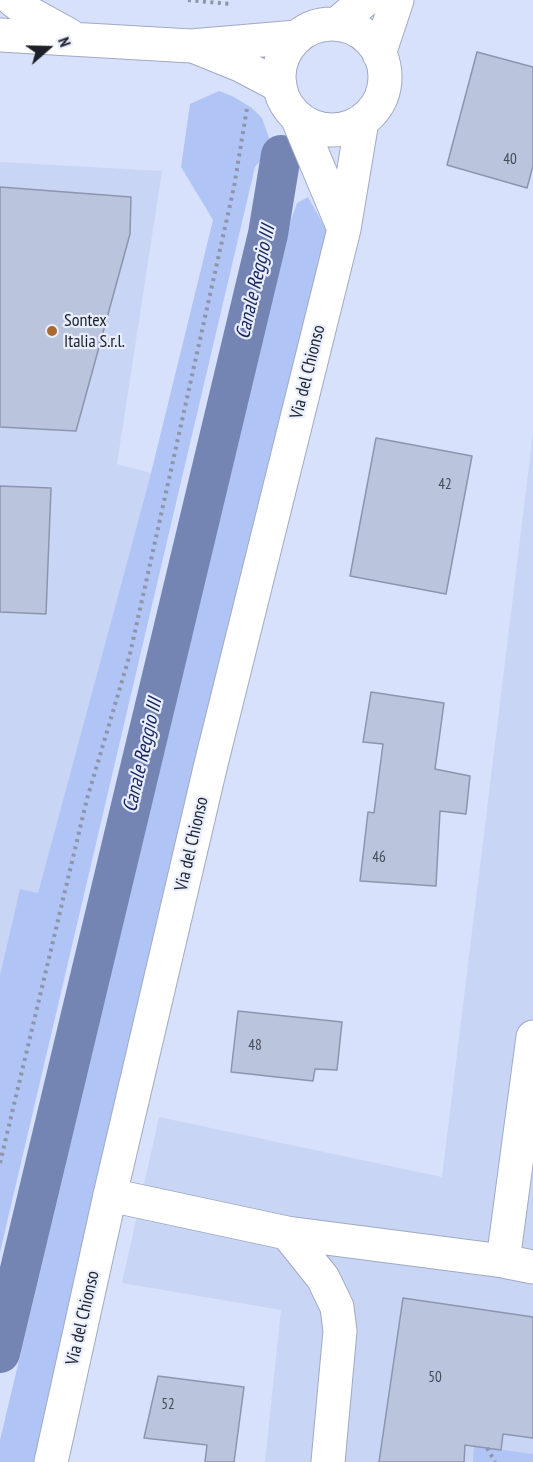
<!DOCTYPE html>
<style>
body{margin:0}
#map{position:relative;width:533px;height:1462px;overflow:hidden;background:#d7e1fb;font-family:"PT Sans Narrow",sans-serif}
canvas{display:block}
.north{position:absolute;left:18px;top:18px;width:60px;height:60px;-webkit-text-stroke:4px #e8eefe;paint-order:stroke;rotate:70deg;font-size:16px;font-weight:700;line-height:24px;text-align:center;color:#1d2029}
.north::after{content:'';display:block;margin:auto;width:21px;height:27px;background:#1d2029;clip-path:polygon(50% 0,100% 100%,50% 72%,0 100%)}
</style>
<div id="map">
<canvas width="533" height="1462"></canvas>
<div class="north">N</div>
</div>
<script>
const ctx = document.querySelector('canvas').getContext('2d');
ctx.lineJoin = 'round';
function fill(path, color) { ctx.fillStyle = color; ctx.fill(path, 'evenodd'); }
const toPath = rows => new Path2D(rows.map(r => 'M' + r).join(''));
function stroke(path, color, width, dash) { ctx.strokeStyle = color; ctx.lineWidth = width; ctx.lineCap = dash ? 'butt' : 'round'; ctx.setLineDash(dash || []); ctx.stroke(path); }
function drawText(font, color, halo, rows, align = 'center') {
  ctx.font = font + ' "PT Sans Narrow",sans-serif'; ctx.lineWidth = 4.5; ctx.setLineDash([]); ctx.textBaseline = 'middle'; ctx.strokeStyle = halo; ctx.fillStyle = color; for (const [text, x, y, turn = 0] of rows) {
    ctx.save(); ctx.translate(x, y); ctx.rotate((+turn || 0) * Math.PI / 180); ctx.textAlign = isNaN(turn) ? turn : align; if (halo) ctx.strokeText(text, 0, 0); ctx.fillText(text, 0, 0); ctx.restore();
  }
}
fill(toPath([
 [0,162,162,171,117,464,151,473,38,893,20,890,0,975],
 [533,433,533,1462,265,1462,281,1310,122,1283,159,1117,442,1177]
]), '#c8d5f5');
fill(toPath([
 [219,91,232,96,252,108,262,118,272,146,255,167,0,1252,0,975,20,889,38,893,151,473,213,220,181,167,190,104],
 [308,197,327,231,35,1462,0,1462,0,1440,291,220,297,203],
 [474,1446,533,1454,533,1462,473,1462]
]), '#b1c4f6');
stroke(toPath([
 [0,1353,268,234,281,155]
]), '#7485b4', 40);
const building = toPath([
 [477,52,533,67,533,166,527,188,447,165,477,52],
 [0,187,131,197,130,234,76,431,0,427,0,187],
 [376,438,472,456,446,594,350,576,376,438],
 [0,486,51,488,46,614,0,612,0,486],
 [371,692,444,703,435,769,470,776,466,814,440,811,436,886,360,881,368,812,374,813,383,744,363,742,371,692],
 [238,1011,342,1022,337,1070,315,1069,313,1081,231,1072,238,1011],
 [403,1298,533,1317,533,1438,503,1434,501,1450,465,1445,464,1462,379,1462,403,1298],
 [158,1376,244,1387,234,1462,205,1462,207,1445,144,1438,158,1376]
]);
fill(building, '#bac4dd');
stroke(building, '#8c95ad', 1.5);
const minor = toPath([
 [13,0,31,14,69,35],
 [0,35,191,46,297,37],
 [198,48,240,65,280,86],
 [533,1037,503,1261,533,1267],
 [110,1195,287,1233,323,1278,337,1307,340,1331,328,1462],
 [287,1233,503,1261]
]);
const secondary = toPath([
 [337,24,365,0],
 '279 77a53 53 0 1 1 106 0a53 53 0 1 1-106 0Z',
 [379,54,397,0],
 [297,117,344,229],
 [51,1462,110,1195,210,768,344,229,362,121]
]);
stroke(minor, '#a0aac2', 35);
stroke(secondary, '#a0aac2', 35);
stroke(toPath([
 [188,0,230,4],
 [0,1163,87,799,130,654,234,187,247,108],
 [487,1448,495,1462]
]), '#8e95a9', 4, [3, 4.5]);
stroke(minor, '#fff', 33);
stroke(secondary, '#fff', 33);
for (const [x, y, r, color] of [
 [52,331,6,"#a96931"]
]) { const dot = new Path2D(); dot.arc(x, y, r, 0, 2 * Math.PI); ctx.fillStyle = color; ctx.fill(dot); stroke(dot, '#e8eefe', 2); }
drawText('15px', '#444956', null, [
 ["40",510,160],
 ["42",445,485],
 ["46",379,858],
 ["48",255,1046],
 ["50",435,1378],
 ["52",168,1405]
]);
drawText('18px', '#1d2029', '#e8eefe', [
 ["Sontex",64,321],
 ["Italia S.r.l.",64,342]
], 'left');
drawText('18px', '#1d2029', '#e8eefe', [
 ["Via del Chionso",308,372,-76],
 ["Via del Chionso",192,844,-77],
 ["Via del Chionso",83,1318,-77]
]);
drawText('italic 20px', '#16235d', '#e8eefe', [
 ["Canale Reggio III",256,282,-77],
 ["Canale Reggio III",143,755,-77]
]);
</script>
